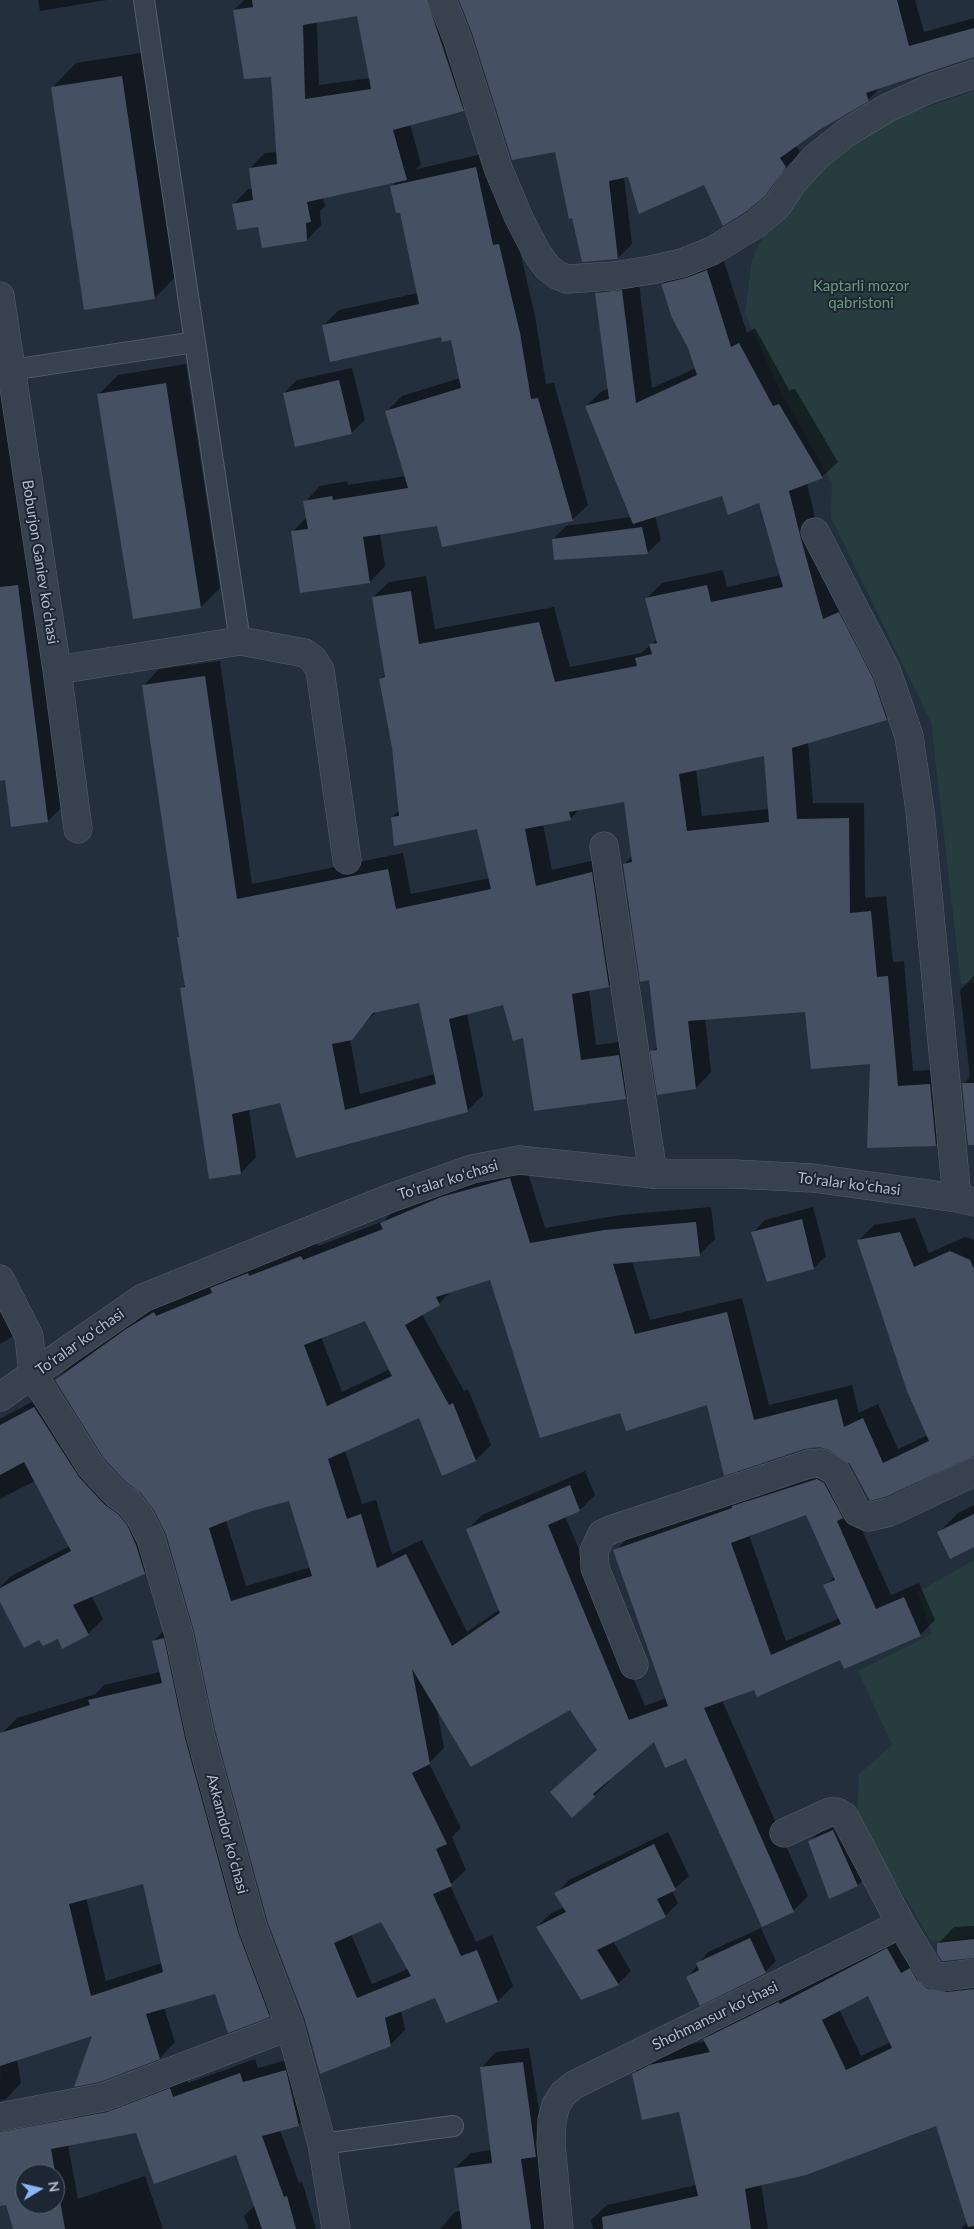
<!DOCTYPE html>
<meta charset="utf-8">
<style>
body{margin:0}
#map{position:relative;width:974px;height:2229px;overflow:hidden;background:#242f3e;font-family:Lato,sans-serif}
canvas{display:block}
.north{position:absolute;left:15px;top:2164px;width:50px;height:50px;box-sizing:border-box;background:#1d2633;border:1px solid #59626f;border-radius:50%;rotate:81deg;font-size:14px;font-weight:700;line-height:20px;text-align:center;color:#b4bcc9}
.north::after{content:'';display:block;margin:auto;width:18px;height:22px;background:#8ab4f8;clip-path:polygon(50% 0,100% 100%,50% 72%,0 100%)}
</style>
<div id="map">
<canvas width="974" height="2229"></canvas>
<div class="north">N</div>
</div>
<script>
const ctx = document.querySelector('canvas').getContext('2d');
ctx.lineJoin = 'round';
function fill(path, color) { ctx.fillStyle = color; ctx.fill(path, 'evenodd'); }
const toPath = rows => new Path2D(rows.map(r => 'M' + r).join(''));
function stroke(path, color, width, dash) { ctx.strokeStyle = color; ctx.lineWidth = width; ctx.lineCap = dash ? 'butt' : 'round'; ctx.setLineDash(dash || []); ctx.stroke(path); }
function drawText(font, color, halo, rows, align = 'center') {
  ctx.font = font + ' Lato,sans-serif'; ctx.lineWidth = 4; ctx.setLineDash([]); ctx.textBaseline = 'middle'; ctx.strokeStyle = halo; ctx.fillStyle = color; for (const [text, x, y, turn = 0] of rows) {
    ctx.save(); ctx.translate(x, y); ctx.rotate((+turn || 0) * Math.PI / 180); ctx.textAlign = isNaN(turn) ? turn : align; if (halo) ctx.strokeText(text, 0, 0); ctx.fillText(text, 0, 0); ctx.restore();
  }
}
fill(toPath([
 [974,91,974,983,961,984,931,722,831,518,832,483,780,391,745,314,752,259,770,223,827,163,892,119],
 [974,1560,974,1937,932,1942,857,1818,859,1774,892,1745,858,1671,932,1634,918,1592]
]), '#263c3f');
fill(toPath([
 [38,0,107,0,40,11],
 [244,0,316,0,319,85,370,78,354,0,445,0,478,95,463,110,410,124,421,164,417,169,491,152,509,230,515,229,535,316,546,384,554,383,588,505,572,520,438,524,380,533,385,566,370,582,292,532,307,517,305,502,320,486,347,481,348,485,406,476,386,412,402,396,460,378,452,339,442,335,323,326,339,310,418,293,401,211,392,186,397,181,323,198,325,206,320,211,321,225,307,240,259,225,234,204,248,189,252,189,250,168,265,153,278,152,273,76,234,10],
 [460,0,915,0,924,32,974,18,974,56,881,87,868,100,819,128,795,145,800,151,780,179,764,195,705,184,624,177,632,244,618,258,556,150,473,33],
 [147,52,179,273,155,298,52,88,76,63],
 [722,255,747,333,755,328,789,390,795,389,838,462,822,477,807,483,816,522,902,703,886,719,808,742,813,803,864,803,865,898,886,896,893,962,904,961,913,1071,946,1069,952,1129,936,1145,871,1063,806,1010,705,1018,711,1072,696,1088,652,1052,658,1046,650,979,624,865,632,856,625,800,580,809,570,819,543,824,552,870,608,857,625,970,609,986,589,989,596,1045,635,1040,641,1082,625,1098,524,1037,504,1003,467,1014,483,1095,467,1111,296,1157,281,1102,249,1109,256,1157,241,1173,181,989,186,984,178,937,180,936,144,685,159,669,220,661,252,884,403,853,411,894,490,878,478,828,392,817,400,810,393,746,380,679,386,674,373,597,389,582,426,576,435,629,554,607,570,667,641,653,654,642,657,639,646,599,662,583,723,570,727,587,781,575,760,501,722,494,655,515,661,540,647,553,553,539,566,526,632,517,586,406,602,391,608,389,597,293,612,277,638,275,652,388,696,368,662,284,678,268],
 [765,755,769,809,702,816,696,769],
 [420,1002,435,1074,360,1094,350,1039,377,1011],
 [0,360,65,804,48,821,6,779,0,780],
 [186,364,220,588,201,607,134,617,99,394,118,375],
 [352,368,365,420,351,433,284,393,297,380],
 [974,976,974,1143,963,1084,970,1077,960,990],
 [525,1163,545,1228,620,1215,711,1207,715,1239,700,1254,632,1261,650,1320,742,1298,769,1405,852,1385,859,1413,878,1404,898,1449,928,1435,859,1240,874,1225,915,1218,929,1253,965,1237,974,1240,974,1455,884,1496,850,1463,830,1448,708,1403,621,1411,491,1278,452,1290,439,1304,422,1314,464,1391,468,1389,491,1445,476,1460,420,1417,345,1450,362,1504,376,1500,392,1554,422,1540,467,1632,500,1609,467,1530,482,1515,585,1471,595,1495,580,1510,565,1516,645,1706,666,1698,615,1551,630,1536,833,1465,891,1595,919,1583,935,1620,920,1635,841,1658,722,1700,808,1896,793,1911,687,1758,654,1740,608,1779,610,1781,572,1816,551,1792,598,1749,571,1708,437,1708,444,1748,429,1763,461,1828,452,1837,466,1870,450,1885,476,1942,492,1935,513,1986,498,2001,436,1996,401,2010,405,2030,390,2045,321,2072,167,1534,155,1509,56,1380,71,1365,142,1315,169,1298,171,1302,218,1283,227,1274,316,1242,318,1246,384,1221,396,1208],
 [366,1320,390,1369,342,1392,321,1337],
 [290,1499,311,1567,246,1586,226,1520,252,1510],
 [807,1513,835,1576,825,1586,840,1618,786,1641,749,1535],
 [382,1921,408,1969,372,1984,351,1934],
 [813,1207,826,1256,814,1268,768,1280,753,1232,765,1220],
 [0,1264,1,1270,27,1322,12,1337,0,1344],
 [50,1392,160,1557,144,1573,91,1595,103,1619,88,1634,39,1638,0,1599,0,1587,11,1576,70,1546,35,1481,0,1499,0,1419],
 [974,1505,974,1545,939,1532,958,1513],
 [168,1626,284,2001,269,2016,216,1992,164,2008,175,2042,160,2058,99,2081,95,2034,17,2059,21,2083,6,2099,0,2101,2,1733,17,1718,96,1694,104,1685,160,1672,153,1642],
 [144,1882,162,1963,106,1981,86,1898],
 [846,1817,871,1872,858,1885,830,1898,810,1841,823,1828],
 [668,1832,689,1876,672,1891,678,1903,665,1916,613,1941,631,1971,618,1984,537,1927,550,1914,564,1907,556,1894,569,1880],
 [974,1926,974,1958,939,1943,954,1927],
 [761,1928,776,1961,765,1972,688,1977,708,1952],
 [903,1934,932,1965,974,1975,974,2229,963,2229,962,2227,968,2222,937,2125,761,2184,768,2229,593,2229,591,2220,607,2205,696,2185,680,2110,633,2074,649,2059,666,2050,706,2041,705,2039,720,2024],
 [869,1995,891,2042,861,2056,839,2009],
 [529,2048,544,2141,537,2148,548,2229,440,2229,455,2212,461,2211,455,2168,471,2153,491,2150,481,2068,496,2052],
 [301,2056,314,2109,299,2124,280,2130,299,2183,302,2181,316,2229,249,2229,244,2216,255,2205,237,2153,137,2132,68,2144,78,2199,145,2176,163,2229,15,2229,6,2203,0,2205,0,2106,185,2074,188,2083,255,2059,258,2068],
 [25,2174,55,2174,55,2204,25,2204]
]), '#0007');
fill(toPath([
 [252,0,427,0,464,111,393,130,407,180,307,202,311,222,306,223,307,241,262,248,258,227,237,230,232,204,253,200,249,168,277,164,271,77,244,79,233,10,253,7],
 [357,16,371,89,305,99,303,25],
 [459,0,897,0,909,46,974,28,974,57,866,93,869,101,819,130,780,158,786,167,765,196,747,211,723,226,704,185,639,214,628,177,609,181,618,259,582,262,572,218,569,219,555,152,512,160,472,33],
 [122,76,155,299,84,310,51,87],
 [476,167,493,245,499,244,520,333,531,399,538,398,573,521,442,547,437,526,363,537,370,583,300,593,291,531,308,529,303,501,332,496,333,500,408,488,385,411,461,388,451,340,442,342,441,337,330,362,322,325,419,304,400,213,396,213,390,186],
 [707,270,731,347,739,343,773,406,779,404,823,478,789,491,801,539,823,619,839,612,873,678,887,720,792,748,797,819,849,818,850,913,871,911,877,977,888,976,898,1086,930,1084,936,1146,867,1148,870,1064,811,1069,805,1012,688,1021,696,1089,657,1095,650,1051,657,1050,649,980,640,982,623,864,632,862,624,802,569,812,571,820,525,829,536,886,592,872,609,987,572,994,581,1060,619,1055,626,1099,534,1111,523,1038,513,1041,503,1005,449,1019,468,1112,296,1158,280,1103,232,1114,241,1174,209,1179,180,988,185,987,177,937,179,937,142,685,205,676,237,899,388,869,396,909,491,889,477,829,394,846,391,817,399,816,392,747,379,679,385,677,372,597,411,591,419,644,539,622,555,682,637,666,635,658,652,654,649,644,657,643,645,598,707,585,711,602,783,587,759,503,728,515,722,496,633,524,585,406,609,399,595,293,622,290,636,403,697,375,688,348,672,318,661,284,686,278],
 [764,756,769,822,687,831,679,774],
 [419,1003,436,1084,345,1110,332,1044,352,1040,373,1013],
 [339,380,352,434,295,447,283,393],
 [166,383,201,608,133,619,97,394],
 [642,527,648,554,554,560,552,539],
 [18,585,48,822,11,827,5,780,0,781,0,587],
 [962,1083,974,1083,974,1145,968,1145],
 [510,1178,530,1243,604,1230,696,1222,700,1256,613,1264,635,1334,727,1312,754,1420,837,1399,844,1427,863,1418,883,1463,929,1441,907,1391,857,1240,900,1232,914,1267,950,1251,970,1260,974,1269,974,1456,885,1497,870,1501,850,1464,829,1450,820,1447,804,1449,724,1476,707,1405,626,1431,620,1413,540,1438,490,1280,436,1297,440,1305,405,1325,449,1405,453,1403,476,1461,442,1476,419,1418,328,1459,347,1519,361,1514,377,1568,406,1554,452,1646,500,1613,466,1529,570,1485,580,1511,548,1525,629,1720,668,1706,613,1550,732,1508,732,1506,817,1479,824,1483,843,1518,837,1521,876,1609,904,1597,921,1636,844,1669,840,1660,757,1697,754,1690,704,1708,794,1912,762,1927,686,1759,665,1768,654,1742,593,1794,595,1797,572,1818,550,1792,597,1750,570,1710,471,1767,412,1669,430,1764,412,1773,447,1844,436,1849,452,1886,433,1894,461,1956,477,1950,498,2002,446,2023,435,1998,385,2018,391,2046,320,2074,305,2020,268,1923,215,1730,194,1631,166,1534,154,1510,141,1493,126,1482,103,1457,55,1380,126,1329,154,1312,156,1316,212,1293,210,1288,248,1273,249,1276,301,1256,303,1260,383,1229,380,1223,441,1197],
 [365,1321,392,1376,327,1406,304,1345],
 [289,1501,312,1576,231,1601,209,1528,252,1511],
 [806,1515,835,1580,823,1585,841,1624,771,1655,731,1543],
 [381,1922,411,1976,357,1998,334,1943],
 [802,1219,814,1269,767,1282,751,1232],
 [34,1407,79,1477,105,1505,118,1514,127,1525,136,1545,145,1574,73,1605,89,1635,62,1649,58,1639,43,1646,39,1640,24,1648,0,1602,0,1588,71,1551,24,1462,0,1475,0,1425],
 [974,1514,974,1547,950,1559,937,1532],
 [164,1638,185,1738,238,1932,270,2017,228,2033,215,1994,146,2014,160,2059,100,2082,74,2087,92,2036,0,2066,0,1733,90,1705,88,1700,162,1683,152,1641],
 [143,1884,163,1972,91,1996,69,1904],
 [833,1830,858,1886,829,1899,808,1841],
 [654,1844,676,1890,657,1899,666,1917,597,1950,619,1985,581,2000,536,1927,566,1912,554,1893],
 [750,1938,766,1973,700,2006,686,1977,699,1970,696,1963],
 [974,1939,974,1958,944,1961,942,1961,937,1953,937,1943],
 [887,1948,901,1973,910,1968,917,1980,928,1989,946,1992,974,1989,974,2226,968,2227,936,2126,806,2175,745,2189,751,2229,603,2229,602,2217,698,2196,679,2112,642,2120,632,2074,649,2065,710,2052,703,2039,778,2002,780,2004],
 [868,1996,892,2048,846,2070,822,2020],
 [523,2062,536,2157,521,2159,531,2229,462,2229,454,2168,492,2163,480,2067],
 [286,2070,299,2126,262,2136,284,2197,287,2196,296,2229,262,2229,236,2155,154,2184,136,2133,51,2149,65,2229,13,2229,6,2205,0,2206,0,2132,107,2112,170,2088,173,2097,240,2073,243,2082],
 [25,2174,55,2174,55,2204,25,2204]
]), '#455162');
const service = toPath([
 [195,342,240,641],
 [11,370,195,342,144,0],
 [322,2144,453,2126]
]);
const minor = toPath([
 [442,0,457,38,498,168,518,216,537,253,547,267,557,275,567,279,614,276,651,270,682,263,712,251,756,224,777,206,793,182,816,157,846,133,887,108,929,89,974,74],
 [0,296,57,670,78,829],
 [815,532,887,672,909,736,920,811,957,1198],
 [57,670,240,641,305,653,313,659,320,670,347,860],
 [604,846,653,1174],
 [0,1279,29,1336,33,1375,91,1467,116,1494,129,1503,140,1517,151,1539,179,1635,200,1734,253,1928,290,2026,104,2097,0,2117],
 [634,1665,595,1568,594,1551,602,1534,613,1529,809,1464,821,1463,836,1472,857,1512,868,1517,890,1512,974,1472],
 [784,1833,830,1812,837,1812,844,1816,901,1924],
 [290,2026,322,2144,336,2229],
 [559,2229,551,2144,552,2120,556,2105,563,2094,574,2085,901,1924,930,1972,936,1976,944,1977,974,1973]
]);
const tertiary = toPath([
 [0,1397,143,1298,388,1199,472,1169,519,1160,653,1174,734,1174,813,1178,957,1198,974,1202]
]);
stroke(service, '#565f6c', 22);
stroke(minor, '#565f6c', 29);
stroke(tertiary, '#565f6c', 29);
stroke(service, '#38414e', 20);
stroke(minor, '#38414e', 28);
stroke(tertiary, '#38414e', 28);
drawText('15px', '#6b9a76', '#1d2633', [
 ["Kaptarli mozor",861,286],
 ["qabristoni",861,303]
]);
drawText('15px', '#b4bcc9', '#1d2633', [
 ["Boburjon Ganiev koʻchasi",40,562,81],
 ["Toʻralar koʻchasi",448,1180,-17],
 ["Toʻralar koʻchasi",849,1184,7],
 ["Toʻralar koʻchasi",80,1342,-35],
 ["Axkamdor koʻchasi",227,1834,75],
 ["Shohmansur koʻchasi",715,2016,-26]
]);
</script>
